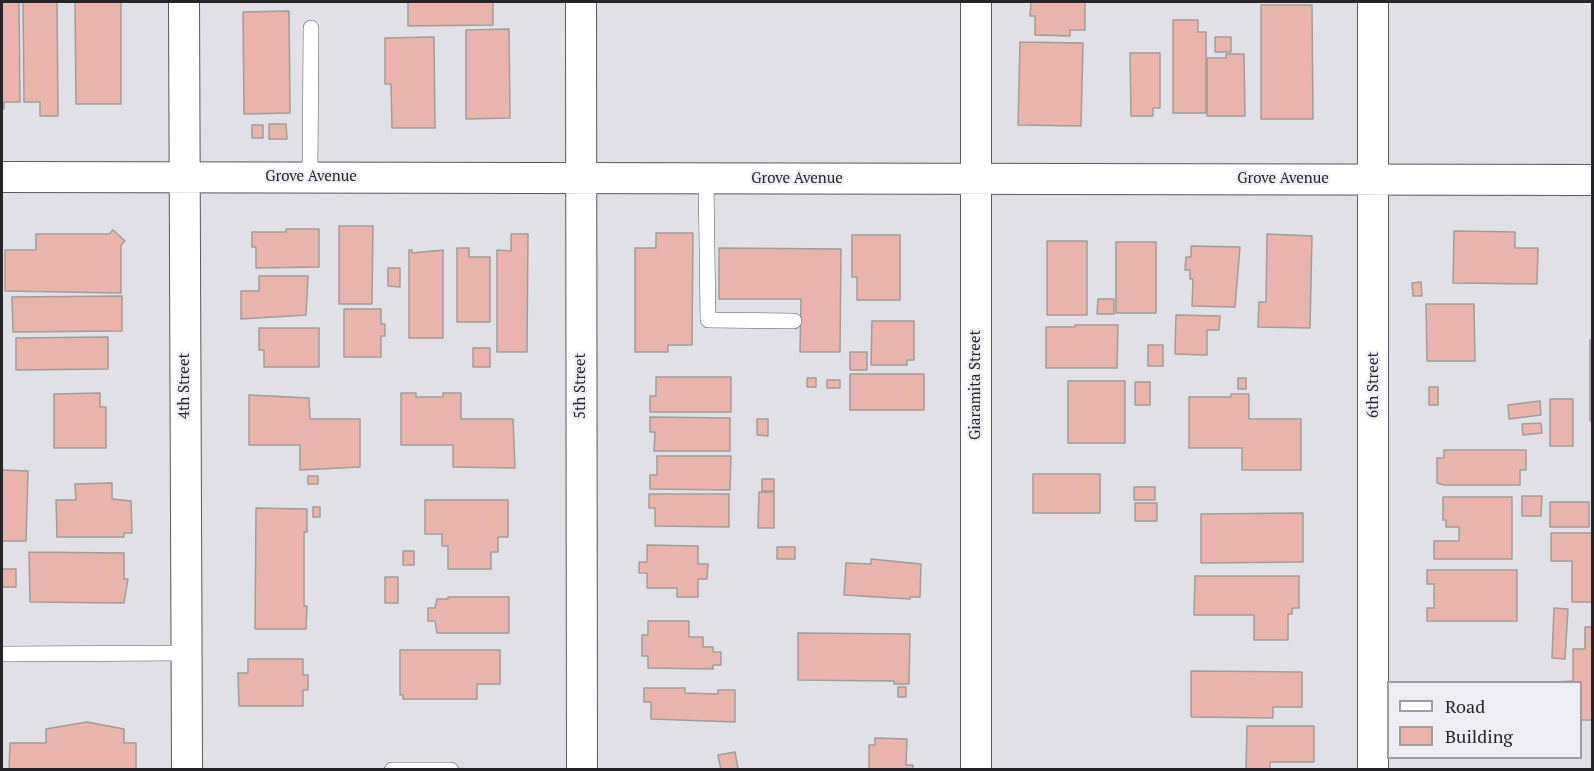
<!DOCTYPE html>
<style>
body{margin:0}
#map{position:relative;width:1594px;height:771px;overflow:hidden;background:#e0e0e6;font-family:"PT Serif",serif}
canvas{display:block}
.frame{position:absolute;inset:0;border:3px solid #252527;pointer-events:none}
.legend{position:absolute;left:1387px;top:681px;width:195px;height:78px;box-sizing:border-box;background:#ededf3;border:2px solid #9d9da1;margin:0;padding:8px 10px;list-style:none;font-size:18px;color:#252527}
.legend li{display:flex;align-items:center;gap:12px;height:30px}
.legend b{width:30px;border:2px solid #9d9da1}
</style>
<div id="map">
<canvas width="1594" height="771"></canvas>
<div class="frame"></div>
<ul class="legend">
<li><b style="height:8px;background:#fff"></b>Road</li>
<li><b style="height:16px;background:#e9b4ab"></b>Building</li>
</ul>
</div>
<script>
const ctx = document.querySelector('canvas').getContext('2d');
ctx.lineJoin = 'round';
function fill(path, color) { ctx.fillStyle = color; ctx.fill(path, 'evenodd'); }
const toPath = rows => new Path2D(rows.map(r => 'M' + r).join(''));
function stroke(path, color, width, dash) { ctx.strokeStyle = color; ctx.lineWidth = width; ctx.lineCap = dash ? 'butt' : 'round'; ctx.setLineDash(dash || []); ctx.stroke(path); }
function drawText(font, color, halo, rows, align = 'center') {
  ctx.font = font + ' "PT Serif",serif'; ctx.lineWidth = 4.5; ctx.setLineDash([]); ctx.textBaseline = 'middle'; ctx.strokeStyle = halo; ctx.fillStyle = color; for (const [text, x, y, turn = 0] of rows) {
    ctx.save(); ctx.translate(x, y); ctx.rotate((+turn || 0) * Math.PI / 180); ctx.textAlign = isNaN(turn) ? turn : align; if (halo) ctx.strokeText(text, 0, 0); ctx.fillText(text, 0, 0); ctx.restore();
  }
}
const building = toPath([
 [2,2,19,2,20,102,4,102,4,109,2,109,2,2],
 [23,2,57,2,58,116,40,116,40,102,24,102,23,2],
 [75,2,121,2,121,104,76,104,75,2],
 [408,2,493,2,493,25,408,26,408,2],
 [1031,2,1085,2,1085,30,1070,30,1070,36,1035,35,1035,16,1030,16,1031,2],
 [1261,5,1312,5,1313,119,1261,119,1261,5],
 [289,11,290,113,244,114,243,12,289,11],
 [1173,20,1198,20,1198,32,1206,32,1206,113,1173,113,1173,20],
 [509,29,510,118,466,119,466,30,509,29],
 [434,37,435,128,392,128,391,84,385,84,385,38,434,37],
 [1215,37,1231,37,1231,52,1215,52,1215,37],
 [1020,42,1083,43,1081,126,1018,125,1020,42],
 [1130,53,1160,53,1160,108,1153,108,1153,116,1131,116,1130,53],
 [1226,54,1244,54,1245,116,1207,116,1207,58,1226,58,1226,54],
 [269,124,286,124,287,139,269,139,269,124],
 [252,125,263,125,263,138,252,138,252,125],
 [339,226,373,226,372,304,339,304,339,226],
 [286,229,319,229,319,267,256,268,256,247,252,247,252,232,286,232,286,229],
 [113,230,125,241,121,245,121,293,5,291,5,250,36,250,36,234,109,234,113,230],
 [1454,231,1515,232,1515,248,1538,248,1537,284,1453,283,1454,231],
 [656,233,693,233,692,345,668,345,668,352,635,352,635,248,656,248,656,233],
 [511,234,528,234,527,352,497,352,497,250,511,251,511,234],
 [1267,234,1312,236,1310,328,1258,327,1259,302,1266,302,1267,234],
 [852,235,900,235,900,300,857,300,857,277,852,277,852,235],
 [1047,241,1087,241,1087,315,1047,315,1047,241],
 [1116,242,1156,242,1156,313,1116,313,1116,242],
 [1191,246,1240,247,1235,307,1192,306,1193,279,1190,279,1190,270,1185,270,1186,257,1191,257,1191,246],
 [457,248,469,248,469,257,490,257,490,322,457,322,457,248],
 [719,248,841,249,840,352,800,352,801,299,719,299,719,248],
 [409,250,412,250,412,253,443,250,443,338,409,338,409,250],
 [388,268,400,268,400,287,388,286,388,268],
 [259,276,308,276,306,315,241,319,241,291,259,291,259,276],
 [1421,282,1422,296,1413,296,1412,283,1421,282],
 [122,296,122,331,13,332,12,297,122,296],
 [1098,299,1114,299,1114,314,1097,314,1098,299],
 [1426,304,1474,304,1475,361,1427,361,1426,304],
 [344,309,381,309,381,324,385,324,385,336,381,336,381,357,344,357,344,309],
 [1176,315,1220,316,1219,330,1207,330,1207,355,1175,354,1176,315],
 [872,321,914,321,914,360,907,360,907,365,871,365,872,321],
 [1075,325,1118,325,1117,368,1046,368,1046,327,1075,327,1075,325],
 [259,328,319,328,319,367,264,367,264,350,259,350,259,328],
 [108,337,108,369,16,370,16,338,108,337],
 [1590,340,1592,340,1592,421,1590,421,1590,340],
 [1148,345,1163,345,1163,366,1148,366,1148,345],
 [473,348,490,348,490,367,473,367,473,348],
 [850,352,867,352,867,370,850,370,850,352],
 [850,374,924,374,924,410,850,410,850,374],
 [656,377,731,377,731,412,650,412,650,396,656,396,656,377],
 [807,378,816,378,816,387,807,387,807,378],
 [1238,378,1246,378,1246,389,1238,389,1238,378],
 [827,380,840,380,840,388,827,388,827,380],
 [1068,381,1125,381,1125,443,1068,443,1068,381],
 [1135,382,1150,382,1150,405,1135,405,1135,382],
 [1429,387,1438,387,1438,405,1429,405,1429,387],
 [100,393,100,407,106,407,106,448,54,448,54,394,100,393],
 [401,393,416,393,416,397,443,397,443,393,461,393,461,419,513,419,515,468,453,467,453,445,401,445,401,393],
 [1231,394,1249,394,1249,419,1301,419,1301,470,1242,470,1242,448,1189,448,1189,397,1231,397,1231,394],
 [249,395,309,398,310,419,360,419,360,467,300,470,300,445,249,445,249,395],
 [1550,399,1573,399,1573,446,1550,446,1550,399],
 [1540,401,1541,415,1509,419,1508,405,1540,401],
 [650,417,730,418,730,451,654,451,655,432,650,432,650,417],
 [757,419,768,419,768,436,757,435,757,419],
 [1541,423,1542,433,1523,435,1522,424,1541,423],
 [1444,450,1526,450,1526,470,1520,470,1520,485,1444,485,1437,483,1437,458,1444,458,1444,450],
 [657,456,731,456,730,490,650,489,650,475,657,475,657,456],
 [2,470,28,471,26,541,2,541,2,470],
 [1033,474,1100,474,1100,513,1033,513,1033,474],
 [308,476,318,476,318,484,308,484,308,476],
 [762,479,774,479,774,491,762,491,762,479],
 [112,483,112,499,131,501,132,533,124,533,124,537,57,537,56,500,76,500,75,484,112,483],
 [1134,487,1155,487,1155,500,1134,500,1134,487],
 [759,492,774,492,774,528,758,528,759,492],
 [649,494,729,494,729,527,655,526,655,508,649,508,649,494],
 [1522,496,1542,496,1541,516,1522,516,1522,496],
 [1443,497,1512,497,1512,559,1434,559,1434,541,1459,541,1459,527,1446,527,1446,520,1443,520,1443,497],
 [425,500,508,500,508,537,498,537,498,552,491,552,491,569,448,569,448,546,442,546,442,534,425,534,425,500],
 [1550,502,1589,502,1589,527,1550,527,1550,502],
 [1135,503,1157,503,1157,521,1135,521,1135,503],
 [313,507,320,507,320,517,313,517,313,507],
 [256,508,307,509,307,532,304,532,304,606,307,606,306,629,255,629,256,508],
 [1303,513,1303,562,1201,563,1201,514,1303,513],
 [1551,533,1592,533,1592,602,1572,602,1572,561,1551,561,1551,533],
 [647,545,698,546,698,564,708,564,707,579,698,579,698,597,677,597,677,588,647,588,647,573,639,573,639,562,647,562,647,545],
 [777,547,795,547,795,559,777,559,777,547],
 [403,551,414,551,414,565,403,565,403,551],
 [29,552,124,553,124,579,128,579,124,603,30,602,29,552],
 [871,559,921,564,920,597,910,597,910,599,844,595,846,563,871,564,871,559],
 [2,569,16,569,16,587,2,587,2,569],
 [1427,570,1517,570,1517,621,1427,621,1427,608,1434,608,1434,584,1427,584,1427,570],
 [1195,576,1299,576,1299,608,1292,608,1292,614,1288,614,1288,640,1254,640,1254,615,1194,615,1195,576],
 [385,577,398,577,398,603,385,603,385,577],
 [448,597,509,597,509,633,437,633,435,621,428,621,428,608,435,608,437,599,448,599,448,597],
 [1554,608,1568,609,1565,659,1552,658,1554,608],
 [648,621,689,621,689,637,703,637,703,647,713,647,713,652,721,652,721,665,713,665,713,669,648,668,648,656,642,656,642,635,648,635,648,621],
 [1585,627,1592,627,1592,720,1580,720,1580,682,1555,682,1573,681,1573,649,1585,649,1585,627],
 [798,633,910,634,909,684,894,684,894,681,798,680,798,633],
 [400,650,500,650,500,684,477,684,477,699,403,699,403,695,400,695,400,650],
 [248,659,303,659,303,675,308,675,308,690,303,690,303,706,239,706,238,673,248,673,248,659],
 [1191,671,1302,672,1302,707,1273,707,1273,718,1191,717,1191,671],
 [898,687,906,687,906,697,898,697,898,687],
 [644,688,685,688,685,693,718,694,718,690,735,690,735,722,651,719,651,702,644,702,644,688],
 [87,722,124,729,124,743,136,743,136,770,9,770,10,743,46,743,46,729,87,722],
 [1247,726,1314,726,1314,762,1270,762,1270,770,1246,770,1247,726],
 [875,738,907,739,906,765,913,765,913,770,869,770,869,745,875,745,875,738],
 [735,752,738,769,721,770,718,755,735,752]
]);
fill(building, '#e9b4ab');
stroke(building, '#a29c9a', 1.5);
const lane = toPath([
 [310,177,311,28],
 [706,179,708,320,794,321],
 [2,654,187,653],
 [392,770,451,770]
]);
const street = toPath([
 [184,2,187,770],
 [581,2,582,770],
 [976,2,976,770],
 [2,177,1592,180],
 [1373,770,1373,2]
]);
stroke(lane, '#58585d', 16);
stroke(street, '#58585d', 32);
stroke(lane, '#fff', 15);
stroke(street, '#fff', 30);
drawText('15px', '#252527', '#ededf3', [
 ["Grove Avenue",311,177],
 ["Grove Avenue",797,179],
 ["Grove Avenue",1283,179],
 ["Giaramita Street",976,385,-90],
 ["6th Street",1374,385,-90],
 ["4th Street",185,386,-90],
 ["5th Street",581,386,-90]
]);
</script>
